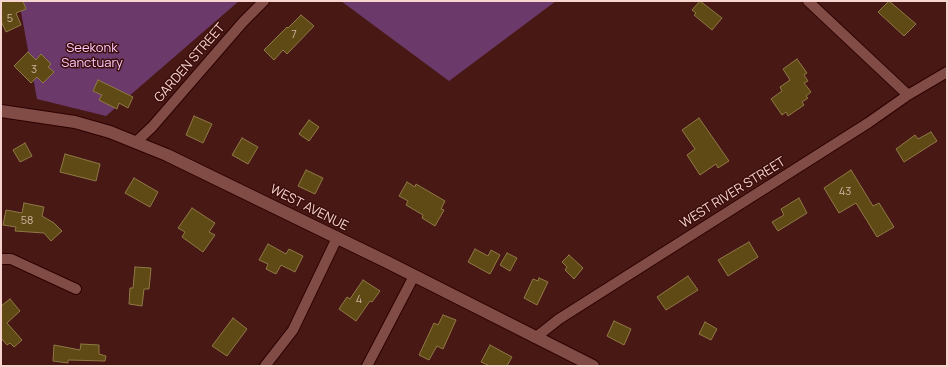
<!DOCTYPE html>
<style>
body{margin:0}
#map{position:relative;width:948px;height:367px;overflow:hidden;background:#481815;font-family:Manrope,sans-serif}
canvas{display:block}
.frame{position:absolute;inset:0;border:2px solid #f6d5d1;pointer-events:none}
</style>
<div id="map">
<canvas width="948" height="367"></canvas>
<div class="frame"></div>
</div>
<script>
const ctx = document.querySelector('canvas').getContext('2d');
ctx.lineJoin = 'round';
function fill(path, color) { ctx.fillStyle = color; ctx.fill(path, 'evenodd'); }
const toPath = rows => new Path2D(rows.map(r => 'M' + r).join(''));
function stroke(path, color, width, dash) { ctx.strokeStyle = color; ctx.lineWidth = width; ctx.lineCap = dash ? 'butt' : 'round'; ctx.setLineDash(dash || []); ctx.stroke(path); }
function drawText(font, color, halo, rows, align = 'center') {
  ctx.font = font + ' Manrope,sans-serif'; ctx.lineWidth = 3; ctx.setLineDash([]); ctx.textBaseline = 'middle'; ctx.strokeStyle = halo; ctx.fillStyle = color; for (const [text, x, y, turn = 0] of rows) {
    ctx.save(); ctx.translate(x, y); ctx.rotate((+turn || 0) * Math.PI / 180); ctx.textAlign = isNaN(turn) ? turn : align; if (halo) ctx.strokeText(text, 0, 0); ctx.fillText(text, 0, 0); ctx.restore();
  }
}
fill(toPath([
 [19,1,239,1,106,116,37,99],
 [341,1,556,1,449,81]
]), '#6b3a6b');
const building = toPath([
 [1,1,23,1,26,9,16,13,21,25,6,32,1,21,1,1],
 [700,1,722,18,712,30,694,15,696,13,692,10,700,1],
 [889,1,916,24,904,36,878,12,889,1],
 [301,15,314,26,287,54,283,50,274,60,264,50,287,27,288,28,301,15],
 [28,52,36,60,41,54,51,64,48,67,54,72,43,83,37,77,31,83,14,66,28,52],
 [797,59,807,73,804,75,808,81,804,83,811,92,806,96,808,98,802,102,804,105,788,116,786,112,782,115,771,99,782,91,780,87,790,80,783,69,797,59],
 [98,80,133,97,128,108,119,103,117,109,99,100,102,95,93,91,98,80],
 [194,116,212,124,203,143,186,135,194,116],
 [699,118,729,161,718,168,716,164,700,175,687,155,695,149,682,130,699,118],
 [309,120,319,127,309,141,299,134,309,120],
 [931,132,937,141,904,162,896,149,915,135,918,139,931,132],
 [242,138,258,147,248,164,232,155,242,138],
 [25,143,32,156,20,162,13,150,25,143],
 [65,154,100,164,96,181,60,172,65,154],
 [306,170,323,178,315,194,298,186,306,170],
 [851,170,873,206,879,203,894,227,877,237,856,203,839,213,824,188,851,170],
 [134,178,158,192,150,207,125,193,134,178],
 [407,182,415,187,416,184,445,201,441,209,444,210,435,226,422,218,423,215,406,205,408,201,399,196,407,182],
 [799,198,807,213,778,231,772,222,784,215,781,209,799,198],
 [24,203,44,207,42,216,54,223,62,231,51,241,44,233,15,231,16,227,3,225,6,210,22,213,24,203],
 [192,208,215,223,209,232,215,235,203,252,182,237,185,232,178,228,192,208],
 [749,242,758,257,728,276,718,260,749,242],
 [268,244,286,254,289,249,303,256,295,272,281,265,276,274,266,269,268,264,259,260,268,244],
 [475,249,488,256,491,250,500,255,490,274,468,262,475,249],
 [507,253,517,258,510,271,500,265,507,253],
 [569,255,583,268,574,279,565,270,567,267,562,262,569,255],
 [135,267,151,268,149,289,144,289,142,306,129,304,130,288,133,288,135,267],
 [688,276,698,290,666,310,657,297,688,276],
 [539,278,548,282,537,305,524,298,533,279,538,281,539,278],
 [363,280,380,291,372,302,370,301,356,321,339,309,347,297,350,299,363,280],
 [10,299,20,311,7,323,22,340,14,347,10,343,7,345,1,338,1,306,10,299],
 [443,315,456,320,443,349,437,346,429,360,419,355,434,323,438,325,443,315],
 [233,318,247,329,227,356,212,346,233,318],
 [614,321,631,329,624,345,607,336,614,321],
 [705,322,717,329,711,340,699,334,705,322],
 [81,344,99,345,99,354,106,356,105,361,68,360,68,363,53,361,54,345,80,350,81,344],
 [490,345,512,357,507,366,490,366,481,362,490,345]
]);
fill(building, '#5f4a16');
stroke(building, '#8f7946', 1);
const street = toPath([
 [808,1,908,95],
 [136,142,152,127,243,22,264,1],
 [1,259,11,259,76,289],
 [535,338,559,319,868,123,908,95,947,72],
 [265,366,293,330,337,238],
 [367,366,414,276]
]);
const secondary = toPath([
 [1,111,75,122,110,132,167,155,387,262,593,366]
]);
stroke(street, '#2c0001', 12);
stroke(secondary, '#2c0001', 14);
stroke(street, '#814c46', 10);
stroke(secondary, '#814c46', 12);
drawText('11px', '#d0b2a2', null, [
 ["5",10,19],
 ["7",294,35],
 ["3",34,70],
 ["43",845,192],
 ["58",27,221],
 ["4",359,300]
]);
drawText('13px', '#ffc9fe', '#3c0e0b', [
 ["Seekonk",92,48],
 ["Sanctuary",92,63]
]);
drawText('13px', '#f6d5d1', '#3c0e0b', [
 ["GARDEN STREET",190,63,-49],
 ["WEST RIVER STREET",733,193,-32],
 ["WEST AVENUE",309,208,27]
]);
</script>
